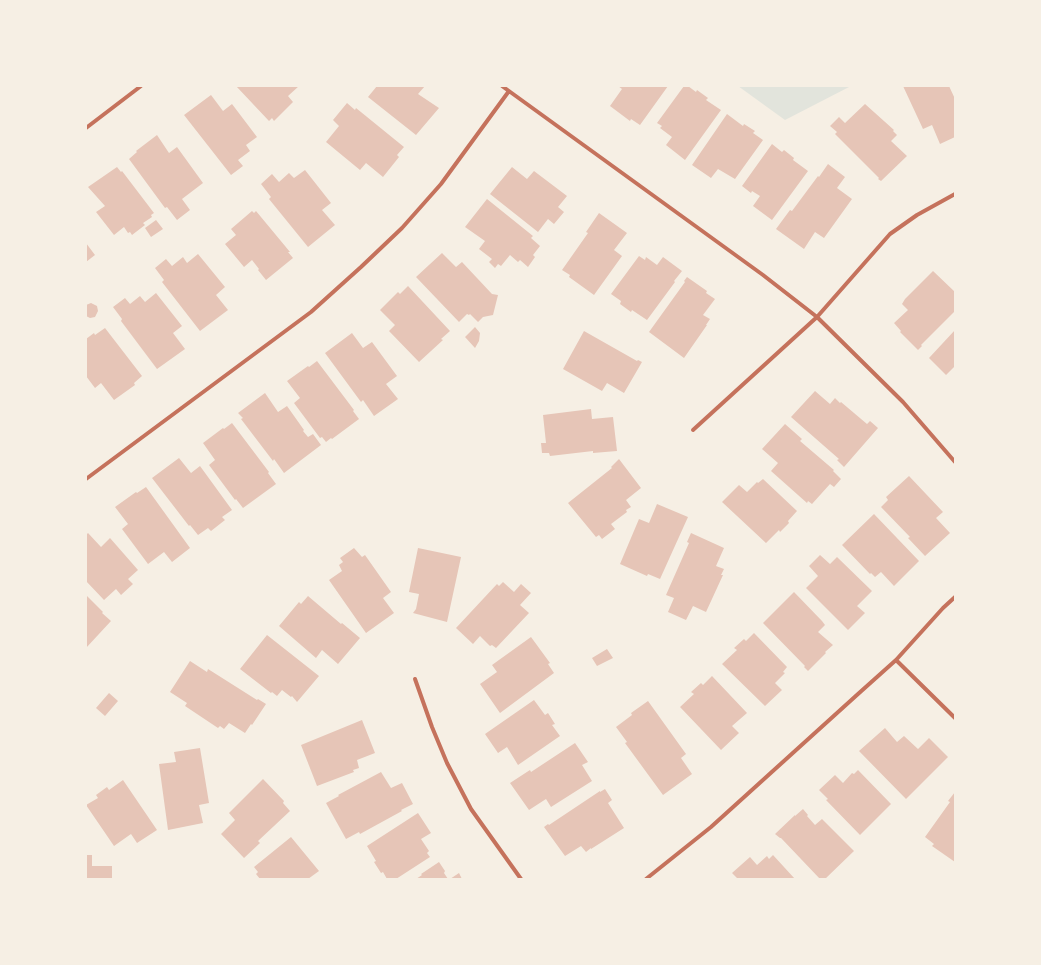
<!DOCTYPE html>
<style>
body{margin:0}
#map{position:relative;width:1041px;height:965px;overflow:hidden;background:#f6efe4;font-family:"DM Sans",sans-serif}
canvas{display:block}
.frame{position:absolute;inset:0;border:87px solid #f6efe4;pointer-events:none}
</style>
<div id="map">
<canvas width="1041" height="965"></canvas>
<div class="frame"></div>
</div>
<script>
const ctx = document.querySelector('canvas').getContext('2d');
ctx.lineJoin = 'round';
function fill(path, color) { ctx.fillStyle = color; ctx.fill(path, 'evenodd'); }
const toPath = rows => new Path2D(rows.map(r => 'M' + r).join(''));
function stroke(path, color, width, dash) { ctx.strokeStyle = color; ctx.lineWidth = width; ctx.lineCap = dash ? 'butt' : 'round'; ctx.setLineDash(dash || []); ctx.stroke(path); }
fill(toPath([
 [738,86,851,86,785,120]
]), '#e2e4dc');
fill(toPath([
 [236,86,299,86,288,96,293,102,274,121,272,118,269,121],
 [377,86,425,86,418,94,439,108,416,135,368,97],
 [618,86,668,86,640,125,631,119,630,121,610,106,622,89],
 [684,86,688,86,696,92,697,90,708,98,706,100,721,110,685,160,666,145,672,137,660,128,662,126,657,123],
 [903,86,949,86,955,99,955,137,940,144,932,125,923,129],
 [211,95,223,111,232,104,257,137,246,145,250,151,238,160,243,166,231,175,184,115],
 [347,103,355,110,356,108,404,147,397,155,399,157,383,177,366,163,360,170,326,142,339,126,333,120],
 [865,104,894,130,893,131,897,135,891,141,907,156,881,181,878,179,879,178,835,134,837,132,830,126,839,117,845,123],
 [727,114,743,126,744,124,755,131,753,133,763,140,735,179,718,169,711,178,692,165],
 [157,135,169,153,177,147,203,183,182,199,190,210,177,220,167,207,165,208,129,159,137,152,136,151],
 [772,144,782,152,784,150,794,158,793,160,808,171,772,220,753,206,760,196,752,191,751,193,742,186],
 [828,164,845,177,837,188,852,199,824,238,815,232,804,249,776,229,790,210,792,211,818,176,819,177],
 [117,167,121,172,122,171,154,213,151,215,152,217,143,223,145,225,132,235,130,232,128,233,124,227,114,235,96,212,105,206,88,187],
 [512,167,527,179,534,171,567,196,558,207,564,212,554,224,548,219,538,232,490,194],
 [305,170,331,203,322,210,335,225,308,247,269,199,271,197,261,184,272,174,279,182,289,173,294,178],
 [487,199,533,236,531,238,540,246,533,255,535,257,528,267,520,260,518,262,510,255,501,266,498,264,495,268,489,262,492,259,479,249,485,241,465,227],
 [252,211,254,213,256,211,290,252,288,252,293,258,266,280,258,270,259,269,252,260,244,267,225,244,236,235,231,229],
 [599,213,627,233,614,250,622,256,594,295,569,277,570,275,562,270,588,233,586,232],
 [156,220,163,229,151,237,145,228],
 [86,243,95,255,86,262],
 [442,253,456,267,462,262,492,294,498,295,493,315,483,317,478,322,470,314,469,315,467,314,459,322,416,277],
 [198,254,225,287,216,295,228,310,200,331,162,282,164,280,155,268,166,259,172,266,183,257,187,263],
 [639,256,645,260,646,257,657,265,663,257,682,271,674,281,675,282,647,320,632,310,631,312,620,304,621,301,611,294],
 [933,271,955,292,955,311,921,345,922,346,918,350,900,332,901,331,894,323,908,310,902,304,905,299],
 [687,277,707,291,706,293,715,299,703,315,710,319,706,325,707,325,684,358,649,332,685,282,684,281],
 [408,286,450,331,441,339,443,340,419,362,389,331,395,325,380,310,398,292,400,294],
 [156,293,182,326,173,333,185,349,157,369,121,321,122,319,113,307,125,298,130,304,140,296,145,302],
 [91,303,97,306,98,311,95,317,90,318,86,316,86,305],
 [475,327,480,333,479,341,475,348,465,337],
 [105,328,142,376,134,383,135,385,114,400,101,383,95,388,86,376,86,339,94,333,95,335],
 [955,330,955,366,946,375,929,358],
 [584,331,637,361,638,360,642,362,624,393,607,383,602,391,563,369],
 [352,333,363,348,372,342,397,376,386,384,398,399,374,416,363,400,361,402,325,353],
 [317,361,354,410,353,411,359,419,332,439,331,438,326,442,322,437,320,438,294,403,300,398,287,381,308,366,309,367],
 [815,391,830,404,835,398,840,403,841,402,867,424,870,421,878,428,844,467,837,460,839,459,791,417],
 [265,393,278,412,287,406,304,430,303,431,308,437,313,434,321,445,284,473,274,459,273,461,241,419,243,418,238,413],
 [591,409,592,419,613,417,617,451,593,453,593,451,550,456,549,453,542,453,541,443,546,443,543,415],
 [232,423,269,472,268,473,276,484,243,508,236,499,235,500,209,465,215,460,203,443,223,428,224,429],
 [785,424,802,439,800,441,834,470,833,471,841,479,834,487,830,484,812,504,808,501,807,503,771,471,778,463,762,449],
 [179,458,191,473,200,466,232,510,222,517,225,520,211,531,208,528,198,535,190,525,189,526,152,478],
 [619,459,641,488,626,500,631,507,626,510,627,512,611,524,615,529,602,539,599,535,596,537,568,503,612,468,611,467],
 [909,476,943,512,936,518,950,533,925,556,908,538,910,537,881,507,888,500,886,497],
 [763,479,797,511,788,521,789,523,780,532,779,530,766,543,722,502,739,485,747,492,757,482,758,483],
 [146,487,190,548,172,562,164,552,148,564,122,529,128,524,115,507,136,492,137,493],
 [657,504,688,517,660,579,648,574,647,576,620,564,639,519,649,523],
 [874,514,919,561,894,586,881,572,875,577,871,573,870,574,842,545],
 [88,533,101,547,110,538,138,570,128,579,133,584,121,595,116,589,104,600,86,581,86,535],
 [691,533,724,548,716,566,724,569,721,575,723,575,706,612,693,606,686,620,668,612,674,598,666,595,689,543,687,542],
 [354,548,362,557,365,555,391,592,383,598,394,613,366,633,329,580,342,571,339,565,343,562,340,558],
 [418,548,461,557,447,622,413,613,416,609,419,594,409,592],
 [820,555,830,564,837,557,872,591,857,606,865,613,848,630,806,588,818,576,809,566],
 [503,582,514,592,521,584,531,593,520,605,529,613,496,648,492,645,490,646,480,636,473,644,456,628,497,584,499,586],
 [794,592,822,621,825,625,818,632,833,645,825,652,826,653,808,671,804,667,805,666,763,623],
 [86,595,103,612,102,613,111,621,86,648],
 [308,596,341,624,342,623,360,638,338,664,322,650,316,658,279,626,299,602,301,604],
 [754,633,787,667,783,672,785,673,775,683,782,690,765,706,722,664,737,650,734,648,744,639,746,641],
 [267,635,319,676,297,702,292,696,291,697,282,690,277,696,272,692,271,693,240,669],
 [531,637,550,663,548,664,554,673,500,713,480,684,497,672,492,665],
 [607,649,613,658,597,666,592,658],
 [190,661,207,672,208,669,257,700,258,699,266,704,252,725,251,724,245,733,229,723,224,729,220,726,218,728,185,706,187,703,170,692],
 [712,676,747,713,732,726,739,733,721,750,680,707,694,694,691,692,701,683,703,685],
 [109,693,118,701,105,716,96,708],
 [534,700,545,715,548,713,555,724,552,725,560,736,518,765,507,747,498,753,485,734],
 [648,701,686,754,681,758,692,774,663,795,625,743,627,742,616,727,632,715,631,713],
 [362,720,375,753,357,760,359,768,353,770,354,772,317,786,301,745],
 [885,728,897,742,904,736,918,749,929,738,948,757,906,799,859,751],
 [575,743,588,762,582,765,592,781,551,807,546,799,529,810,510,783,530,770,531,772],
 [200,748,209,803,199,805,203,823,168,830,159,764,176,762,174,752],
 [858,770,891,804,860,835,826,800,828,799,819,790,835,775,843,783,852,773,854,774],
 [381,772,391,788,402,783,413,804,401,810,402,811,360,834,359,832,346,839,326,803,339,796,338,795],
 [263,779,284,801,283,803,290,811,258,841,260,843,244,858,221,834,235,820,229,813],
 [123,780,157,830,137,843,131,834,114,846,86,805,98,798,96,795,107,787,109,790],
 [605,789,612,800,608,803,624,828,591,849,591,848,586,852,581,846,565,856,544,827,548,824,549,825,600,791,600,792],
 [955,792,955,862,932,846,934,844,925,837,950,802,948,801],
 [803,809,808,815,807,816,815,825,822,819,854,851,825,879,820,879,781,838,780,838,775,834,795,815,795,816],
 [418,813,431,833,421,839,429,851,427,853,430,857,396,879,387,879,383,872,381,873,374,862,376,861,367,846],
 [291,837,319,871,308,879,260,879,256,874,258,872,254,867],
 [86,855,92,855,92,866,112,866,112,879,86,879],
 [773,855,795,879,738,879,732,873,750,857,757,865,767,856,769,859],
 [439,862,445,871,444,873,448,879,416,879,422,875,421,874],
 [459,873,462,879,450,879]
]), '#e6c5b7');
stroke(toPath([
 [502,86,763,275,817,317,903,402,955,462],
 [86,128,141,86],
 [693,430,817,317,890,234,917,215,955,194],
 [86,479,311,312,361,267,402,228,441,184,509,91],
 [896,660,955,718],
 [415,679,432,727,447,763,471,809,521,879],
 [646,879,711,827,858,694,896,660,943,608,955,597]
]), '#c5725c', 4);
</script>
